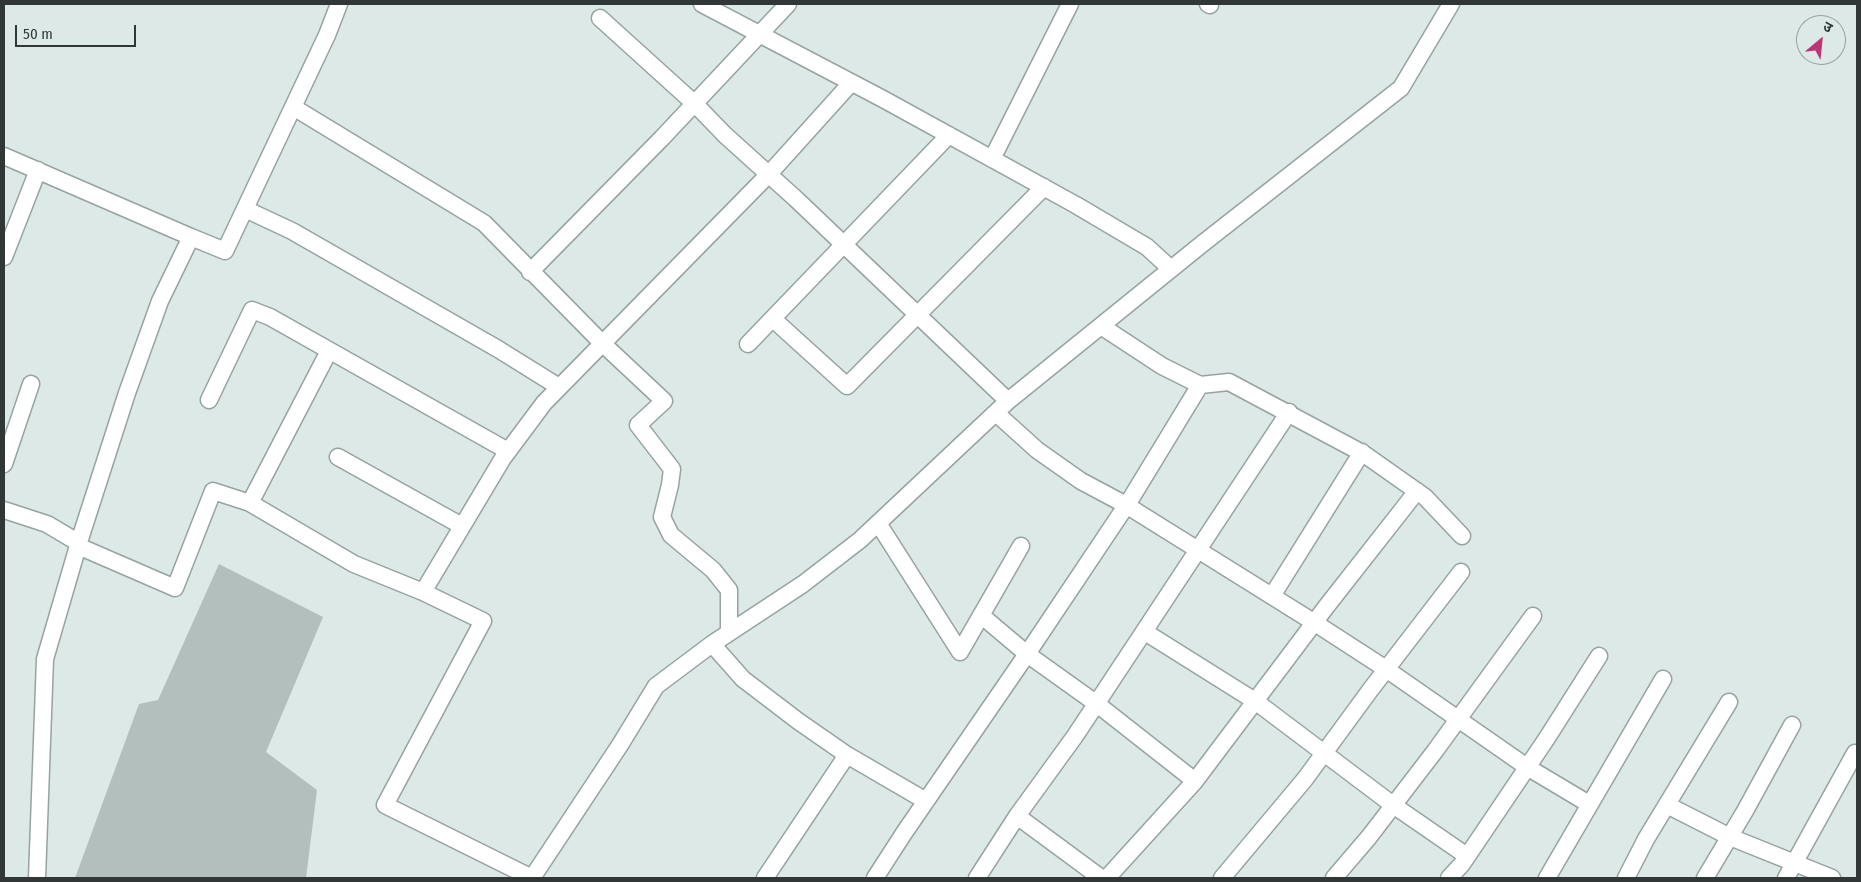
<!DOCTYPE html>
<meta charset="utf-8">
<style>
body{margin:0}
#map{position:relative;width:1861px;height:882px;overflow:hidden;background:#dce9e7;font-family:"Fira Sans Condensed","Noto Sans Devanagari",sans-serif}
canvas{display:block}
.frame{position:absolute;inset:0;border:5px solid #313636;pointer-events:none}
.north{position:absolute;left:1796px;top:15px;width:50px;height:50px;box-sizing:border-box;background:#dce9e7;border:1px solid #98a1a0;border-radius:50%;rotate:28deg;font-size:14px;font-weight:700;line-height:20px;text-align:center;color:#313636}
.north::after{content:'';display:block;margin:auto;width:18px;height:22px;background:#bc3575;clip-path:polygon(50% 0,100% 100%,50% 72%,0 100%)}
.scale{position:absolute;left:15px;top:25px;width:121px;height:22px;box-sizing:border-box;border:2px solid #313636;border-top:0;padding-left:6px;font-size:15px;line-height:18px;white-space:nowrap;color:#313636;-webkit-text-stroke:4px #dce9e7;paint-order:stroke}
</style>
<div id="map">
<canvas width="1861" height="882"></canvas>
<div class="frame"></div>
<div class="north">उ</div>
<div class="scale">50 m</div>
</div>
<script>
const ctx = document.querySelector('canvas').getContext('2d');
ctx.lineJoin = 'round';
function fill(path, color) { ctx.fillStyle = color; ctx.fill(path, 'evenodd'); }
const toPath = rows => new Path2D(rows.map(r => 'M' + r).join(''));
function stroke(path, color, width, dash) { ctx.strokeStyle = color; ctx.lineWidth = width; ctx.lineCap = dash ? 'butt' : 'round'; ctx.setLineDash(dash || []); ctx.stroke(path); }
fill(toPath([
 [219,564,323,617,266,752,317,790,306,878,75,878,139,704,158,700]
]), '#b3bfbd');
const minor = toPath([
 [702,4,883,99,1076,205,1147,247,1171,269],
 [1208,4,1210,5],
 [600,18,695,104,725,135,796,199,1008,401],
 [293,107,484,223,602,343,664,401,638,425,672,469,670,485,662,517,671,535,713,570,729,590,729,633],
 [4,156,191,237],
 [992,159,1070,4],
 [245,209,292,231,498,349,559,387],
 [4,257,38,170],
 [530,272,662,138,788,4],
 [773,319,847,386,1044,187],
 [1101,326,1162,366,1200,385,1229,382,1364,454,1425,497,1462,536],
 [748,344,949,135],
 [209,400,252,310,270,317,508,451],
 [996,413,1037,450,1081,481,1126,505,1315,623,1386,669,1527,767,1589,804],
 [338,457,462,526],
 [4,464,31,384],
 [250,503,329,351],
 [4,510,47,524,79,543],
 [878,523,960,652,1021,546],
 [78,546,175,588,213,491,250,503,354,564,423,592,483,621,385,805,532,878],
 [423,592,503,458,544,403,769,174,851,83],
 [1272,596,1362,452],
 [982,616,1027,654,1097,704,1195,781],
 [1145,632,1255,701,1393,805,1467,856],
 [712,644,743,679,798,721,847,755,926,801],
 [1667,805,1730,837,1832,878],
 [1017,816,1101,878],
 [37,878,45,659,80,539,127,393,160,301,191,237,225,251,327,35,339,4],
 [532,878,620,745,656,686,712,644,803,584,860,540,1008,401,1202,244,1401,88,1451,4],
 [765,878,847,755],
 [875,878,904,833,1027,654,1130,500,1200,385],
 [977,878,1017,816,1075,736,1289,412],
 [1107,878,1195,781,1326,607,1417,491],
 [1222,878,1305,779,1371,689,1461,572],
 [1334,878,1369,837,1435,751,1533,616],
 [1449,878,1462,864,1547,738,1599,656],
 [1547,878,1663,679],
 [1626,878,1646,839,1729,702],
 [1705,878,1745,811,1792,725],
 [1786,878,1855,753]
]);
stroke(minor, '#96a3a1', 19);
stroke(minor, '#fff', 16);
</script>
